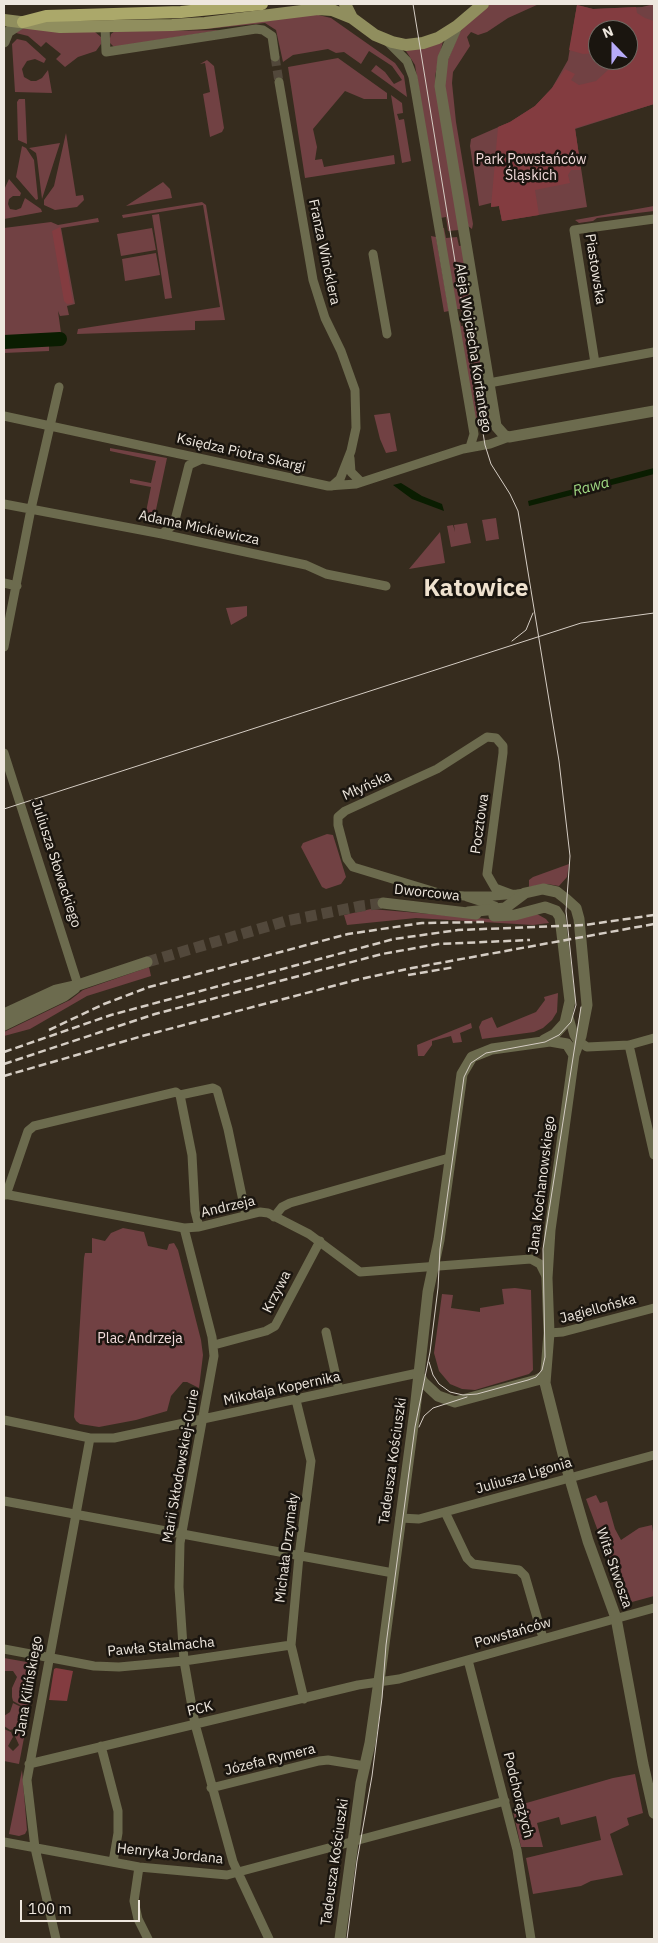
<!DOCTYPE html>
<meta charset="utf-8">
<style>
body{margin:0}
#map{position:relative;width:658px;height:1943px;overflow:hidden;background:#362c1e;font-family:"IBM Plex Sans",sans-serif}
canvas{display:block}
.frame{position:absolute;inset:0;border:5px solid #eee7de;pointer-events:none}
.north{position:absolute;left:588px;top:20px;width:50px;height:50px;box-sizing:border-box;background:#1a150f;border:1px solid #6f6962;border-radius:50%;rotate:338deg;font-size:14px;font-weight:700;line-height:20px;text-align:center;color:#eee7de}
.north::after{content:'';display:block;margin:auto;width:18px;height:22px;background:#b7abf8;clip-path:polygon(50% 0,100% 100%,50% 72%,0 100%)}
.scale{position:absolute;left:20px;top:1900px;width:120px;height:22px;box-sizing:border-box;border:2px solid #eee7de;border-top:0;padding-left:6px;font-size:15px;line-height:18px;white-space:nowrap;color:#eee7de;-webkit-text-stroke:4px #1a150f;paint-order:stroke}
</style>
<div id="map">
<canvas width="658" height="1943"></canvas>
<div class="frame"></div>
<div class="north">N</div>
<div class="scale">100 m</div>
</div>
<script>
const ctx = document.querySelector('canvas').getContext('2d');
ctx.lineJoin = 'round';
function fill(path, color) { ctx.fillStyle = color; ctx.fill(path, 'evenodd'); }
const toPath = rows => new Path2D(rows.map(r => 'M' + r).join(''));
function stroke(path, color, width, dash) { ctx.strokeStyle = color; ctx.lineWidth = width; ctx.lineCap = dash ? 'butt' : 'round'; ctx.setLineDash(dash || []); ctx.stroke(path); }
function drawText(font, color, halo, rows, align = 'center') {
  ctx.font = font + ' "IBM Plex Sans",sans-serif'; ctx.lineWidth = 5; ctx.setLineDash([]); ctx.textBaseline = 'middle'; ctx.strokeStyle = halo; ctx.fillStyle = color; for (const [text, x, y, turn = 0] of rows) {
    ctx.save(); ctx.translate(x, y); ctx.rotate((+turn || 0) * Math.PI / 180); ctx.textAlign = isNaN(turn) ? turn : align; if (halo) ctx.strokeText(text, 0, 0); ctx.fillText(text, 0, 0); ctx.restore();
  }
}
fill(toPath([
 [490,4,539,4,508,18,487,32,478,35,471,32,467,37,470,46,453,72,452,83,456,122,473,224,472,229,468,226,445,91,445,67,459,33,469,21],
 [654,4,654,104,575,129,587,207,502,221,499,206,491,207,491,203,479,206,470,146,471,139,510,122,535,106,552,88,568,60,577,5,593,9,642,7],
 [598,30,628,30,628,60,598,60],
 [310,13,331,18,395,63,404,76,407,97,371,71,376,65,385,72,394,84,402,80,392,66,369,51,361,64,344,52,336,53,328,49,293,55,283,62,276,30,265,23,207,29,163,31,222,30,114,47,109,42,111,34,115,31],
 [23,28,95,32,101,37,101,44,96,51,78,57,65,67,56,59,61,54,46,42,41,47,28,36,12,32],
 [17,39,26,41,46,59,44,63,35,59,27,61,22,69,24,77,31,81,36,81,42,78,48,70,52,93,15,92,12,44],
 [443,41,435,76,459,230,448,231,446,217,440,218,415,65,406,51],
 [338,58,387,93,387,99,364,99,345,91,313,129,317,147,315,160,322,159,324,167,394,155,395,164,305,178,288,67],
 [207,60,214,66,224,128,222,132,210,137,203,94,210,92,205,63,200,64],
 [391,95,402,103,403,113,397,114,399,120,404,119,411,161,402,163],
 [19,99,25,99,27,144,18,140,17,102],
 [66,133,76,196,83,195,84,200,77,207,55,210,44,205,44,200,54,186],
 [60,143,42,199,37,158,36,153,29,148],
 [22,146,26,148,34,160,38,199,36,200,16,177],
 [9,179,21,193,20,196,13,196,9,199,8,204,10,209,16,210,21,208,25,198,41,209,42,212,4,219,4,190],
 [163,182,170,189,172,198,126,206],
 [202,202,206,205,225,320,195,321,195,330,77,334,78,329,220,307,203,205,123,218,122,215],
 [654,206,654,211,597,218,593,221,579,223,575,220],
 [159,214,172,298,165,299,152,215],
 [98,218,99,222,61,228,75,304,67,306,69,315,60,316,58,311,61,333,4,336,4,228,51,222,58,225],
 [152,228,156,250,121,256,117,234],
 [442,228,444,228,446,238,457,237,459,246,464,245,473,316,462,318,461,309,456,309],
 [431,236,436,237,449,311,444,312],
 [156,253,160,275,125,281,122,259],
 [460,320,461,326,471,324,472,330,478,329,491,423,486,427,476,424,457,321],
 [49,344,49,351,4,353,4,346],
 [390,413,397,451,386,453,380,439,374,415],
 [110,448,167,458,154,519,151,519,153,516,145,517,151,487,130,483,130,479,151,483,156,461,110,451],
 [496,518,499,539,486,541,482,520,489,519,491,530,489,519],
 [467,523,471,543,451,547,447,526,453,525,455,532,454,525],
 [440,532,445,563,409,569],
 [247,606,247,616,231,625,226,608],
 [327,834,333,835,346,877,341,884,326,889,322,887,301,847,303,843],
 [569,864,567,877,559,886,547,884,529,887,529,880,533,877],
 [371,909,490,919,537,914,546,919,549,923,533,925,416,918,347,925,344,915],
 [149,967,151,976,87,996,30,1029,4,1036,4,1032,70,1000,83,990],
 [558,993,557,1012,552,1020,543,1028,534,1032,482,1039,479,1027,482,1021,492,1017,497,1028,536,1012,545,1000,544,997],
 [471,1023,472,1028,460,1033,462,1042,453,1043,451,1036,432,1041,432,1045,424,1056,418,1056,417,1045],
 [123,1228,144,1232,148,1246,167,1250,169,1244,174,1243,178,1250,201,1340,203,1355,199,1388,187,1382,183,1382,171,1396,167,1411,136,1420,99,1427,80,1424,76,1421,74,1417,84,1258,85,1253,92,1253,92,1238,105,1241,111,1233],
 [515,1288,531,1290,533,1370,529,1374,475,1390,462,1389,450,1384,439,1371,434,1353,442,1294,453,1295,451,1308,480,1312,480,1308,504,1304,502,1289],
 [596,1495,600,1503,607,1501,615,1529,621,1540,639,1528,652,1525,654,1539,654,1596,632,1602,628,1598,623,1598,586,1499],
 [4,1658,38,1664,35,1683,23,1680,20,1693,32,1696,19,1764,4,1761,4,1729,11,1732,13,1737,8,1746,13,1751,19,1745,13,1732,22,1720,23,1713,22,1706,13,1701,12,1697,12,1688,17,1677,13,1671,4,1671],
 [13,1703,21,1707,21,1718,14,1729,10,1730,4,1726,4,1716,10,1712],
 [22,1770,27,1830,25,1834,19,1836,9,1834],
 [635,1774,643,1813,627,1818,629,1825,610,1834,623,1875,591,1881,581,1886,533,1894,526,1858,601,1840,596,1816,561,1825,559,1817,537,1823,543,1847,521,1847,513,1811,516,1806,613,1778]
]), '#714143');
fill(toPath([
 [577,5,593,9,636,7,637,13,645,18,654,21,654,104,575,128,581,170,571,170,568,175,570,183,535,190,539,215,502,221,499,206,491,207,498,127,510,122,535,106,552,88,565,69,575,74,571,80,579,85,596,81,608,70,608,60,628,60,628,30,598,30,598,53,583,54,569,50],
 [60,227,73,303,67,304,64,301,52,231],
 [56,1668,73,1671,67,1701,49,1700,54,1669]
]), '#833c40');
fill(toPath([
 [654,468,654,474,643,477,529,506,528,501],
 [401,483,422,496,442,504,444,511,412,499,393,485]
]), '#0a1d01');
stroke(toPath([
 [4,342,60,339]
]), '#0a1d01', 14);
stroke(toPath([
 [275,57,279,82]
]), '#52483b', 9, [9, 4.5]);
stroke(toPath([
 [147,962,286,921,361,906,383,903]
]), '#52483b', 11, [11, 5.5]);
stroke(toPath([
 [105,26,106,52,256,29,263,30,272,36,275,57],
 [388,42,407,61,413,77,472,422,474,434,470,447],
 [279,82,313,280,325,318,341,351,355,390,356,428,351,451,340,479,332,486],
 [373,254,387,334],
 [595,363,574,230,654,219],
 [489,383,654,352],
 [4,416,328,486,356,484,463,449,490,444,509,437],
 [350,458,351,472,361,482],
 [4,504,162,534,306,565,326,574,386,586],
 [162,534,174,524,189,465,202,459],
 [4,583,17,586],
 [4,647,31,509,59,387],
 [4,753,78,985],
 [511,894,495,888,487,874,503,753,503,746,496,738,487,737,437,769,345,811,338,817,338,825,347,859,353,867,442,894,464,896,494,896,517,894,525,893],
 [467,897,495,906],
 [568,1014,574,1035,577,1040,587,1047,629,1045,654,1038],
 [629,1045,654,1155],
 [4,1194,184,1228,199,1227,260,1212,268,1213,309,1234,360,1272,531,1259,540,1264,547,1278],
 [6,1195,28,1131,34,1126,176,1092,180,1095],
 [274,1217,282,1207,290,1203,449,1158],
 [199,1227,195,1211,192,1155,180,1095,213,1088,217,1090,228,1129,246,1215],
 [184,1228,212,1337,214,1356,180,1543,179,1587,184,1661,195,1724,233,1862,269,1939],
 [326,1332,339,1390],
 [549,1333,563,1332,654,1308],
 [214,1345,266,1331,275,1326,320,1241],
 [296,1400,311,1461,299,1556,291,1645,304,1699],
 [4,1420,90,1438,114,1438,418,1373],
 [4,1501,393,1573],
 [445,1512,467,1558,473,1564,519,1570,525,1576,543,1638],
 [400,1518,419,1519,654,1455],
 [4,1649,94,1666,119,1667,184,1661,291,1645],
 [468,1660,517,1850,531,1939],
 [101,1746,118,1811,118,1833,113,1862],
 [29,1764,358,1685,399,1679,654,1608],
 [211,1788,319,1761,328,1760,365,1766],
 [4,1842,139,1867,227,1875,505,1801],
 [139,1867,134,1901,138,1919,148,1939],
 [56,1939,35,1848,27,1780,90,1438]
]), '#6c6b4e', 9);
stroke(toPath([
 [457,26,443,58,440,86,496,426,504,435,509,437,654,411],
 [4,42,8,32,23,22],
 [383,903,476,914],
 [468,912,505,908,525,893,543,889,557,892,566,899,576,908,579,919,587,1005,581,1036,574,1055,550,1230,547,1278,549,1333,545,1383,565,1462,588,1541,616,1618,643,1764,654,1813],
 [494,916,515,915,545,907,556,911,560,917,570,1001,565,1023,555,1034,544,1040],
 [4,1014,56,990,78,985,147,962],
 [4,1025,64,996,75,988],
 [418,1373,423,1382,438,1396,455,1402,537,1380,545,1376],
 [340,1939,361,1783,370,1743,381,1667,415,1410,428,1292,439,1240,462,1074,472,1057,492,1049,550,1041,567,1044,574,1055]
]), '#6c6b4e', 11);
stroke(toPath([
 [345,4,352,18,375,35,392,42,406,45,423,43,438,38,457,26,483,4],
 [4,20,60,27,172,25,205,23,318,9,332,10,352,18]
]), '#908e5e', 12);
stroke(toPath([
 [23,22,46,16,181,12,262,4]
]), '#aba86a', 12);
stroke(toPath([
 [512,641,526,630,533,613],
 [4,809,581,623,654,613],
 [429,1362,433,1375,439,1384,450,1392,463,1395,477,1394,528,1380,536,1377,542,1370,545,1357,543,1249,581,1007],
 [419,1427,424,1416,433,1408,467,1397],
 [347,1939,357,1861,372,1776,382,1698,386,1645,415,1427,430,1352,438,1288,440,1249,464,1077,471,1063,486,1053,545,1042,559,1035,571,1022,576,1005,566,911,570,856,559,761,518,511,510,494,491,464,485,445,413,4]
]), '#d5cdc4', 1);
stroke(toPath([
 [408,975,455,967],
 [49,1030,104,1004,149,987,348,934,422,923,484,922],
 [4,1052,111,1015,394,939,458,930,585,925,654,915],
 [4,1064,155,1014,382,954,438,944,530,940],
 [4,1076,146,1035,356,980,412,968,654,924]
]), '#d5cdc4', 2.5, [8, 4]);
drawText('14px', '#f1dada', '#1a150f', [
 ["Park Powstańców",531,160],
 ["Śląskich",531,176],
 ["Plac Andrzeja",140,1339]
]);
drawText('14px', '#eee7de', '#1a150f', [
 ["Franza Wincklera",324,252,78],
 ["Piastowska",595,269,81],
 ["Aleja Wojciecha Korfantego",473,348,81],
 ["Księdza Piotra Skargi",241,453,13],
 ["Adama Mickiewicza",199,528,12],
 ["Młyńska",367,786,-24],
 ["Pocztowa",480,824,-82],
 ["Juliusza Słowackiego",56,864,72],
 ["Dworcowa",427,893,6],
 ["Jana Kochanowskiego",542,1185,-83],
 ["Andrzeja",228,1207,-13],
 ["Krzywa",277,1292,-63],
 ["Jagiellońska",598,1309,-15],
 ["Mikołaja Kopernika",282,1389,-12],
 ["Tadeusza Kościuszki",393,1461,-82],
 ["Marii Skłodowskiej-Curie",181,1466,-80],
 ["Juliusza Ligonia",524,1476,-16],
 ["Michała Drzymały",287,1548,-83],
 ["Wita Stwosza",614,1568,71],
 ["Powstańców",513,1633,-16],
 ["Pawła Stalmacha",161,1647,-5],
 ["Jana Kilińskiego",29,1686,-80],
 ["PCK",200,1709,-13],
 ["Józefa Rymera",270,1760,-14],
 ["Podchorążych",518,1795,76],
 ["Henryka Jordana",170,1854,6],
 ["Tadeusza Kościuszki",335,1862,-82]
]);
drawText('italic 15px', '#a0d983', '#1a150f', [
 ["Rawa",591,487,-15]
]);
drawText('bold 24px', '#efe2cf', '#1a150f', [
 ["Katowice",476,589]
]);
</script>
